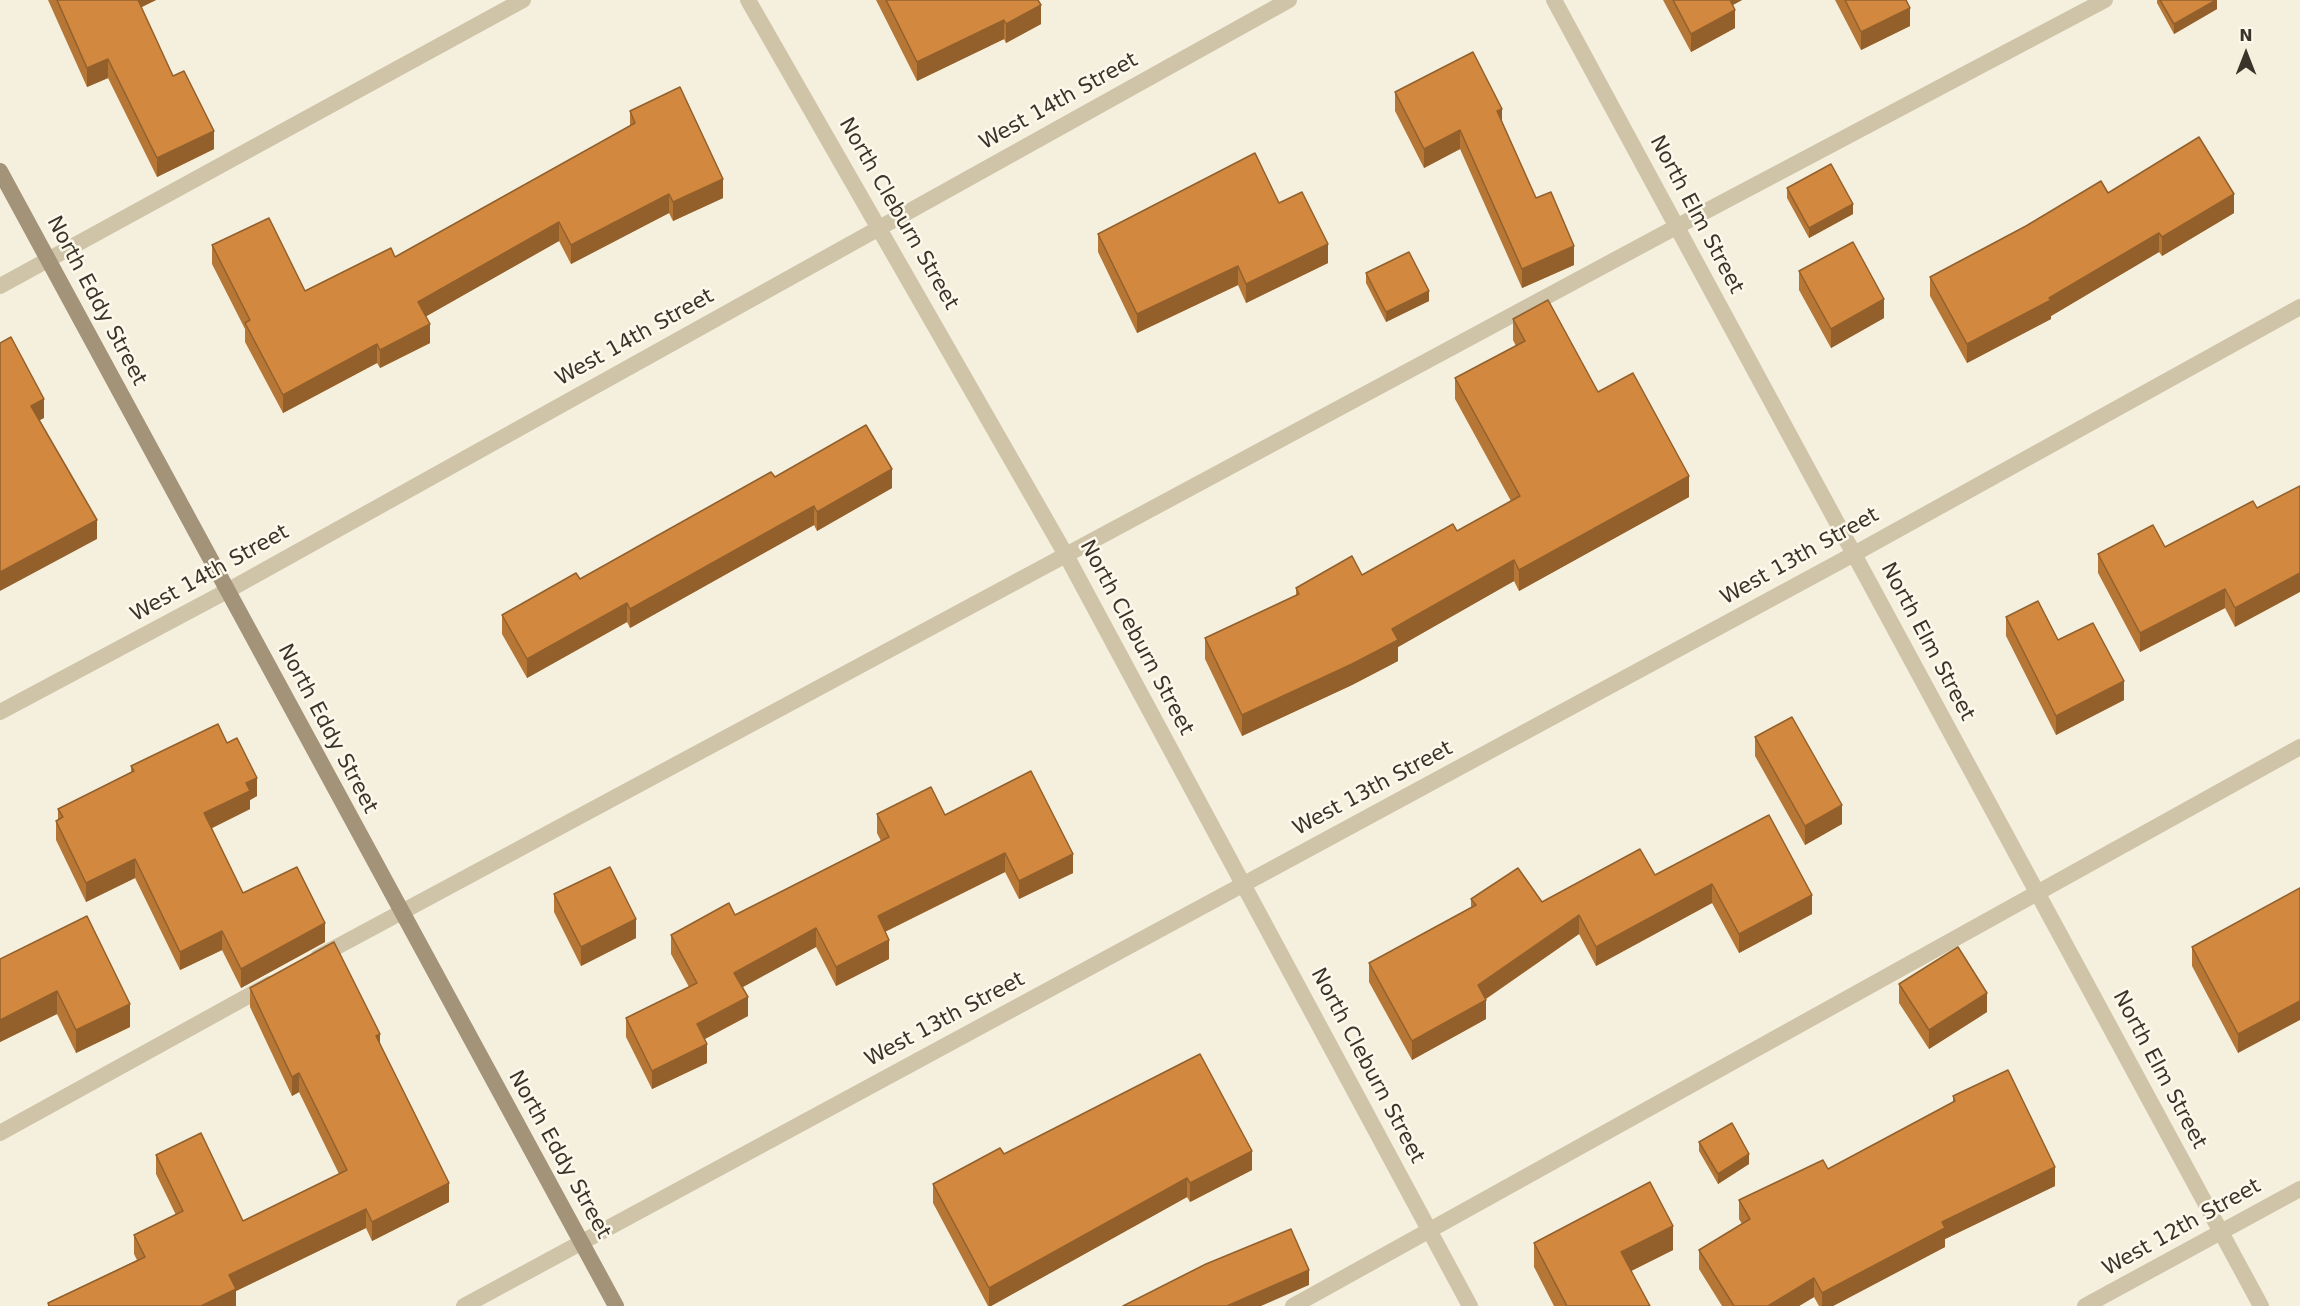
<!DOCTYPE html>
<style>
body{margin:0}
#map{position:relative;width:2300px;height:1306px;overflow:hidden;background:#f5f0de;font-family:"DejaVu Sans",sans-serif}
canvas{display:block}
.north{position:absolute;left:2216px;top:24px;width:60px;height:60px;-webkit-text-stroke:4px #fcf8eb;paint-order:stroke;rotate:0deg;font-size:16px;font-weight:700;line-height:24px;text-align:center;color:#3b3329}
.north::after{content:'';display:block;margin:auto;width:21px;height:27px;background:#3b3329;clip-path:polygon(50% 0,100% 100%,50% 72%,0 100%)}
</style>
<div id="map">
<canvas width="2300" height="1306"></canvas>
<div class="north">N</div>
</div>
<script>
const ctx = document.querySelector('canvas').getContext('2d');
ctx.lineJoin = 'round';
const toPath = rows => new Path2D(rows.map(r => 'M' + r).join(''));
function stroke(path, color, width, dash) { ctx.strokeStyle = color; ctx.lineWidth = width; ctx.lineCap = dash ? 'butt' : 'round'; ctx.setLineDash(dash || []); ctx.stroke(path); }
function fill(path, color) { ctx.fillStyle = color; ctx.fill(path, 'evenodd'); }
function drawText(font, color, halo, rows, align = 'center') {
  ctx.font = font + ' "DejaVu Sans",sans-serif'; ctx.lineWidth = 5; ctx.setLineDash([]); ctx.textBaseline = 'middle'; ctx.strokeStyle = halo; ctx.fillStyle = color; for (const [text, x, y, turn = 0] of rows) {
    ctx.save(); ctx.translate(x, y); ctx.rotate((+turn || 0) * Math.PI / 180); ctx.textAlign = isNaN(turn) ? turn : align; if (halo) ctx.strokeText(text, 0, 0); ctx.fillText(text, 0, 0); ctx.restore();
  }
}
stroke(toPath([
 [0,286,523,0],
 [318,957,1676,227,2105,0],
 [0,1133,270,984],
 [1293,1306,2300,747]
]), '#cfc4a8', 16);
stroke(toPath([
 [748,0,1066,555,1470,1306],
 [1554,0,2261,1306],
 [0,712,227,591,1289,0],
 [464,1306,1854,554,2300,307],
 [2085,1306,2300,1189]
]), '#cfc4a8', 16);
stroke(toPath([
 [0,171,616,1306]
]), '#a39379', 16);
fill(toPath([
 [48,0,156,0,141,7,173,76,214,149,157,177,108,78,87,87],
 [876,0,1038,0,1041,24,1006,43,1004,39,917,81],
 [1663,0,1742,0,1733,5,1735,28,1691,52],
 [1835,0,1906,0,1910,26,1861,50],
 [2157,0,2217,0,2217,9,2174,34,2157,3],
 [1395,92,1502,121,1536,198,1574,265,1522,288,1460,149,1424,168,1395,111],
 [630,111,723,198,673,221,669,213,571,264,559,241,426,316,430,343,380,368,377,363,283,413,245,342,245,329,212,264,212,245,305,291,395,257,630,126],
 [1787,188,1853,214,1809,238,1787,198],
 [2108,193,2234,213,2162,256,2159,252,2051,316,2051,319,1967,363,1930,296,1930,277],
 [1279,203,1328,263,1246,303,1238,285,1137,333,1098,252,1098,234],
 [1799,271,1884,318,1831,348,1799,290],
 [1366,273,1429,301,1386,322,1366,283],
 [1513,319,1598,392,1689,497,1519,591,1514,581,1398,647,1398,661,1352,685,1242,736,1205,659,1205,638,1296,595,1296,588,1362,575,1457,531,1511,501,1455,399,1455,378,1516,346,1513,340],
 [775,477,892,488,817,531,814,525,630,628,627,622,527,678,502,634,502,615,580,579],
 [2253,501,2235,627,2225,608,2140,652,2098,573,2098,554,2165,547],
 [2006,617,2058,640,2124,700,2056,735,2006,636],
 [1755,737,1842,824,1805,845,1755,756],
 [227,743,257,796,250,800,250,809,212,828,243,893,325,942,241,988,222,950,180,970,135,878,86,902,56,840,56,821,58,820,58,809,131,772,131,766],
 [877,814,945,815,1073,873,1019,899,1005,872,885,932,889,959,836,986,816,947,742,987,748,1016,705,1039,707,1063,652,1089,626,1037,626,1018,689,987,671,954,671,935,735,915,881,841,877,833],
 [1769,815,1812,914,1739,953,1712,903,1596,966,1579,934,1486,999,1486,1019,1412,1060,1369,982,1369,963,1471,907,1471,899,1542,902,1655,875],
 [2300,888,2238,1053,2192,966,2192,947],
 [554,894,636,938,581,966,554,912],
 [0,959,130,1027,76,1053,57,1014,0,1042],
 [1899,984,1987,1012,1929,1049,1899,1003],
 [250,988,380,1043,449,1202,372,1241,366,1228,236,1291,236,1306,48,1306,48,1303,137,1260,134,1254,134,1235,176,1215,156,1174,156,1155,243,1221,339,1174,299,1092,292,1096,250,1007],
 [1953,1096,2055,1186,1945,1239,1945,1247,1833,1306,1819,1306,1814,1297,1799,1306,1722,1306,1699,1269,1699,1250,1742,1224,1739,1219,1739,1200,1828,1169,1953,1102],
 [1699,1142,1749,1164,1718,1184,1699,1151],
 [1004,1154,1252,1170,1190,1202,1187,1197,991,1306,988,1306,933,1203,933,1184],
 [1534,1243,1673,1250,1631,1271,1650,1306,1554,1306,1534,1267]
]), '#b57636');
fill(toPath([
 [134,0,156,0,134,11],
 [1725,0,1742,0,1725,9],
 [2216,0,2217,0,2217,9,2174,34,2174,24],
 [1041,5,1041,24,1006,43,1006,24],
 [1910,8,1910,26,1861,50,1861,32],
 [1735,10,1735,28,1691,52,1691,34],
 [1004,20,1004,39,917,81,917,62],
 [108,59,108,78,87,87,87,68],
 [1502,109,1502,128,1497,111],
 [1460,130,1460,149,1424,168,1424,149],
 [214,131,214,149,157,177,157,158],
 [723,179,723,198,673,221,673,202],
 [669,194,669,213,571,264,571,245],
 [2234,194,2234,213,2162,256,2162,237],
 [1853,204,1853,214,1809,238,1809,228],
 [559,222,559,241,418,321,418,302],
 [2159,233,2159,252,2051,316,2051,319,1967,363,1967,344,2049,298],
 [1328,244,1328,263,1246,303,1246,284],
 [1574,246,1574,265,1522,288,1522,269],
 [1238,266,1238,285,1137,333,1137,314],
 [1429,291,1429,301,1386,322,1386,312],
 [1884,299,1884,318,1831,348,1831,329],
 [430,324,430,343,380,368,380,350],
 [377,344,377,363,283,413,283,395],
 [44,399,44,418,31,425,31,406],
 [892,469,892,488,817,531,817,512],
 [1689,476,1689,497,1519,591,1519,570],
 [814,506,814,525,630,628,630,609],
 [97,520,97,539,0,591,0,572],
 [1514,560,1514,581,1398,647,1398,661,1352,685,1242,736,1242,715],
 [2300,573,2300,592,2235,627,2235,608],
 [2225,589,2225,608,2140,652,2140,633],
 [627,603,627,622,527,678,527,659],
 [2124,681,2124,700,2056,735,2056,716],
 [257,778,257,796,250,800,250,809,204,832,204,813,246,783],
 [1842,805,1842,824,1805,845,1805,826],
 [1005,853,1005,872,878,935,878,916],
 [1073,854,1073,873,1019,899,1019,881],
 [135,859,135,878,86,902,86,883],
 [1712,884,1712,903,1596,966,1596,947],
 [1812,895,1812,914,1739,953,1739,934],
 [1579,915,1579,934,1478,1004,1478,985],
 [636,919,636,938,581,966,581,947],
 [325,923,325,942,241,988,241,969],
 [816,928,816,947,734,992,734,973],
 [222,931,222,950,180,970,180,952],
 [889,940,889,959,836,986,836,967],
 [57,991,57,1014,0,1042,0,1020],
 [1987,993,1987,1012,1929,1049,1929,1030],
 [748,997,748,1016,697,1043,697,1024],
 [1486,1000,1486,1019,1412,1060,1412,1041],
 [2300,1001,2300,1020,2238,1053,2238,1034],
 [130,1004,130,1027,76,1053,76,1030],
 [380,1034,380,1053,376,1036],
 [707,1044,707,1063,652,1089,652,1071],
 [299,1073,299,1092,292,1096,292,1077],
 [1252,1151,1252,1170,1190,1202,1190,1183],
 [1749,1154,1749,1164,1718,1184,1718,1174],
 [2055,1167,2055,1186,1945,1239,1945,1247,1833,1306,1822,1306,1822,1293,1942,1222],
 [1187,1178,1187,1197,991,1306,989,1306,989,1288],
 [449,1183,449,1202,372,1241,372,1222],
 [366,1209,366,1228,236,1291,236,1306,201,1306,229,1275],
 [1673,1226,1673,1250,1621,1276,1621,1252],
 [1309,1270,1309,1285,1261,1306,1227,1306],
 [1814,1278,1814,1297,1799,1306,1768,1306]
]), '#93602c');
const building = toPath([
 [57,0,138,0,173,76,184,71,214,131,157,158,108,59,87,68,57,0],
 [886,0,1038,0,1041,5,1006,24,1004,20,917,62,886,0],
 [1673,0,1730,0,1735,10,1691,34,1673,0],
 [1845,0,1906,0,1910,8,1861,32,1845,0],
 [2160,0,2216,0,2174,24,2160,0],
 [1473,52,1502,109,1497,111,1536,198,1551,192,1574,246,1522,269,1460,130,1424,149,1395,92,1473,52],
 [680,87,723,179,673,202,669,194,571,245,559,222,418,302,430,324,380,350,377,344,283,395,245,323,250,320,212,245,269,218,305,291,391,248,395,257,635,123,630,111,680,87],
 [2199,137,2234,194,2162,237,2159,233,2049,298,2051,300,1967,344,1930,277,2026,226,2101,181,2108,193,2199,137],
 [1255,153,1279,203,1302,192,1328,244,1246,284,1238,266,1137,314,1098,234,1255,153],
 [1831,164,1853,204,1809,228,1787,188,1831,164],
 [1853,242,1884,299,1831,329,1799,271,1853,242],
 [1409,252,1429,291,1386,312,1366,273,1409,252],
 [1548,300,1598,392,1633,373,1689,476,1519,570,1514,560,1392,629,1398,640,1352,664,1242,715,1205,638,1299,594,1296,588,1352,556,1362,575,1453,524,1457,531,1520,496,1455,378,1525,341,1513,319,1548,300],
 [11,337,44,399,31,406,97,520,0,572,0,343,11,337],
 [866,425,892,469,817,512,814,506,630,609,627,603,527,659,502,615,576,573,580,579,771,472,775,477,866,425],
 [2300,486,2300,573,2235,608,2225,589,2140,633,2098,554,2153,525,2165,547,2253,501,2257,508,2300,486],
 [2038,601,2058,640,2093,623,2124,681,2056,716,2006,617,2038,601],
 [1792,717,1842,805,1805,826,1755,737,1792,717],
 [218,724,227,743,237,738,257,778,246,783,250,791,204,813,243,893,297,867,325,923,241,969,222,931,180,952,135,859,86,883,56,821,63,817,58,809,134,771,131,766,218,724],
 [1031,771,1073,854,1019,881,1005,853,878,916,889,940,836,967,816,928,734,973,748,997,697,1024,707,1044,652,1071,626,1018,697,983,671,935,729,903,735,915,889,837,877,814,931,787,945,815,1031,771],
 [1769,815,1812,895,1739,934,1712,884,1596,947,1579,915,1478,985,1486,1000,1412,1041,1369,963,1476,905,1471,899,1518,868,1542,902,1640,849,1655,875,1769,815],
 [610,867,636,919,581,947,554,894,610,867],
 [2300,888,2300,1001,2238,1034,2192,947,2300,888],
 [87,916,130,1004,76,1030,57,991,0,1020,0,959,87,916],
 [334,942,380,1034,376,1036,449,1183,372,1222,366,1209,229,1275,236,1289,201,1306,49,1306,48,1303,145,1257,134,1235,183,1211,156,1155,201,1133,243,1221,347,1170,299,1073,292,1077,250,988,334,942],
 [1958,947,1987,993,1929,1030,1899,984,1958,947],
 [1200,1054,1252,1151,1190,1183,1187,1178,989,1288,933,1184,1000,1148,1004,1154,1200,1054],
 [2008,1070,2055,1167,1942,1222,1945,1228,1822,1293,1814,1278,1768,1306,1734,1306,1699,1250,1750,1219,1739,1200,1823,1160,1828,1169,1955,1101,1953,1096,2008,1070],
 [1732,1123,1749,1154,1718,1174,1699,1142,1732,1123],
 [1650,1182,1673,1226,1621,1252,1650,1306,1567,1306,1534,1243,1650,1182],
 [1291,1229,1309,1270,1227,1306,1123,1306,1206,1264,1291,1229]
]);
fill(building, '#d2893f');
stroke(building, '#93602c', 1.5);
drawText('21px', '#3b3329', '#fcf8eb', [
 ["West 14th Street",1059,102,-29],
 ["North Cleburn Street",898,214,60],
 ["North Elm Street",1696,215,62],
 ["North Eddy Street",96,301,62],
 ["West 14th Street",635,338,-29],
 ["West 13th Street",1800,557,-29],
 ["West 14th Street",210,574,-29],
 ["North Cleburn Street",1136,638,62],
 ["North Elm Street",1927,642,62],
 ["North Eddy Street",327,729,62],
 ["West 13th Street",1373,789,-28],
 ["West 13th Street",945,1020,-28],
 ["North Cleburn Street",1367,1066,62],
 ["North Elm Street",2159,1070,62],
 ["North Eddy Street",559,1155,61],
 ["West 12th Street",2182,1228,-29]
]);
</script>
